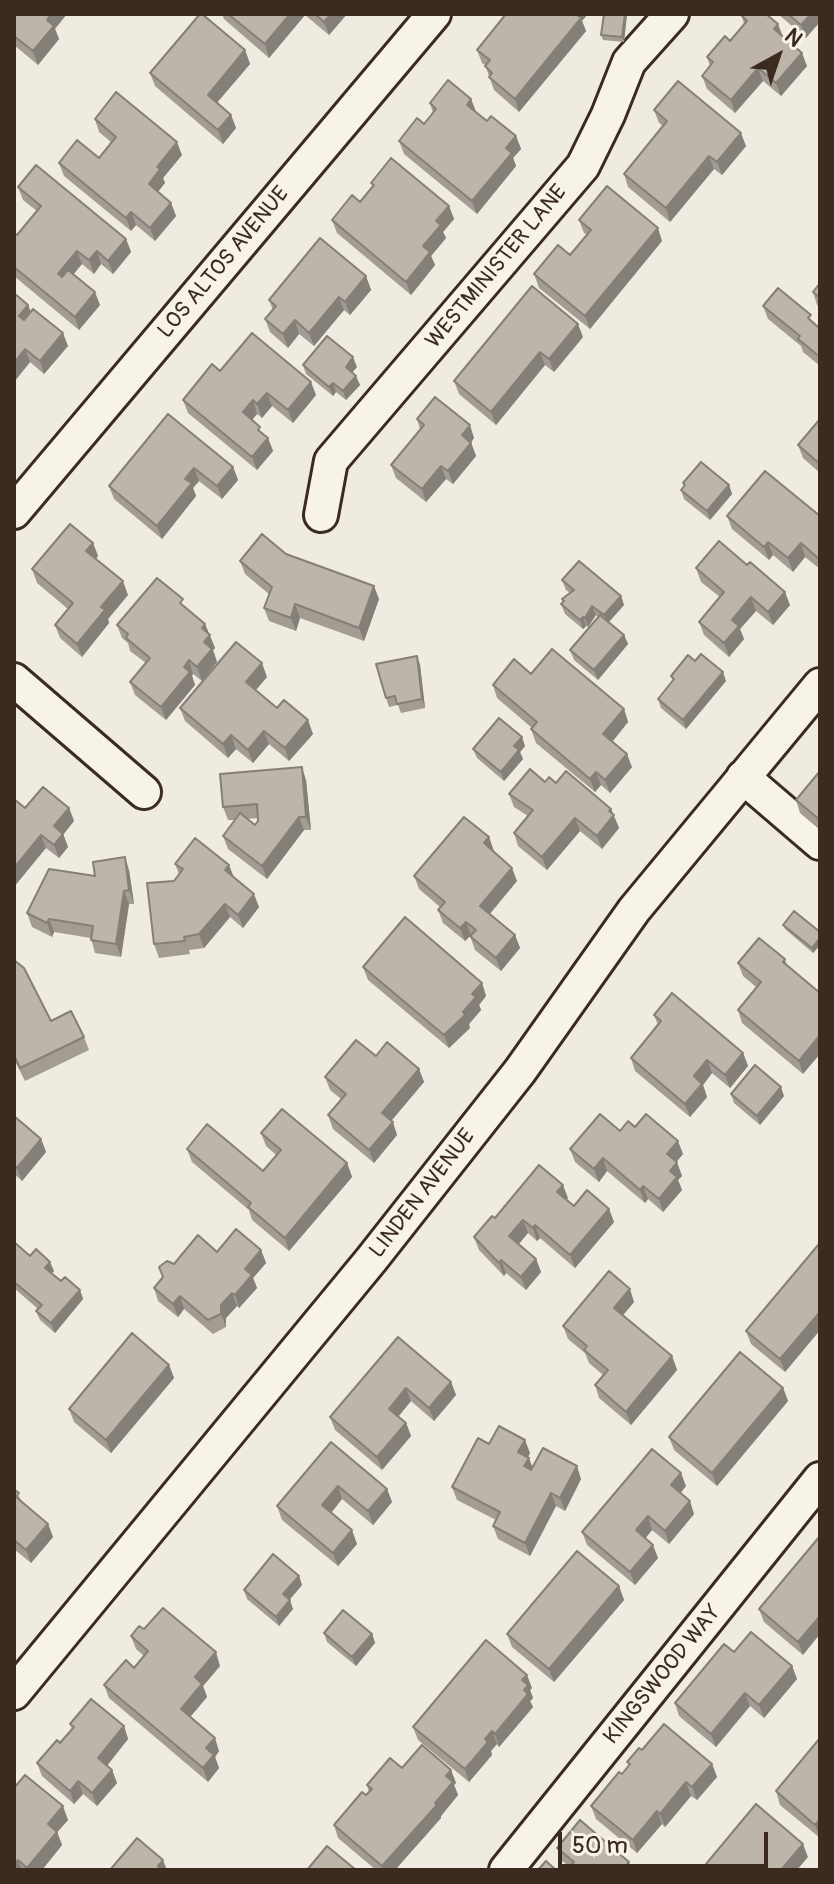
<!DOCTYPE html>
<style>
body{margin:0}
#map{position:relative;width:834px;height:1884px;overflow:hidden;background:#efebe0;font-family:Pangolin,sans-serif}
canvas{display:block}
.frame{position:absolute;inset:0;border:16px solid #3b2a1e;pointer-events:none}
.north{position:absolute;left:738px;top:16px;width:80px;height:80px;-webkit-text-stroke:6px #f7f3e8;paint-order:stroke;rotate:40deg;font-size:22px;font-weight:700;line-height:32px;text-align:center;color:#3b2a1e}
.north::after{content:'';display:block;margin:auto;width:28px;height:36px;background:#3b2a1e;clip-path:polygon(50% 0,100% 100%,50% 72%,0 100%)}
.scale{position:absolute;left:558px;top:1832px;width:210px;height:36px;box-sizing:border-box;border:4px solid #3b2a1e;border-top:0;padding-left:10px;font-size:24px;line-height:28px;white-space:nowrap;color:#3b2a1e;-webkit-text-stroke:6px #f7f3e8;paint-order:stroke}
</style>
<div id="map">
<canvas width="834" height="1884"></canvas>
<div class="frame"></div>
<div class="north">N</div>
<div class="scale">50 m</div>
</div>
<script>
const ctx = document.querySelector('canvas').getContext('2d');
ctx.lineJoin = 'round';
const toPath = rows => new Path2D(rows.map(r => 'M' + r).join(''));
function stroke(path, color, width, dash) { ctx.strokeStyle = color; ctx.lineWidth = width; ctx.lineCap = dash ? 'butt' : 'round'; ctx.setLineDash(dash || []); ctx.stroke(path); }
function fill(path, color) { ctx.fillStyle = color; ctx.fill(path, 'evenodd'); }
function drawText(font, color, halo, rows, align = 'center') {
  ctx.font = font + ' Pangolin,sans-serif'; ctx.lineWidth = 8; ctx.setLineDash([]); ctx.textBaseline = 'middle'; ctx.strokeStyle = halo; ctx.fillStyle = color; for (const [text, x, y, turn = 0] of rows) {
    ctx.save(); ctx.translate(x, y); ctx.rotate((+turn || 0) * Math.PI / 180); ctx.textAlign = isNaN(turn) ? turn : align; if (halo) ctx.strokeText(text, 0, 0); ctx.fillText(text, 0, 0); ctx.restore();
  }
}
const minor = toPath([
 [14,512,434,14],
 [321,515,331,461,583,166,608,115,629,62,672,14],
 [14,680,144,792],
 [743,777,820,843],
 [14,1693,371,1260,520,1071,634,910,820,685],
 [506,1870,820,1479]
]);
stroke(minor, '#3b2a1e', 38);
stroke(minor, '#f7f3e8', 32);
fill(toPath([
 [14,14,55,29,59,39,38,65,14,45],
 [222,14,347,14,329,35,305,15,269,58,224,19],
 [604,14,627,14,624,42,603,40,601,35],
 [778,14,820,14,806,38],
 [742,16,782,36,807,66,781,96,763,81,735,113,707,89,702,76,710,66,707,57,730,41,744,24],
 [582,21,586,31,519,112,494,90,485,65,482,63,477,50],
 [245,50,250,64,217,103,231,115,236,128,223,144,155,86,150,73],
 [471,99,476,112,487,121,516,136,521,149,513,158,516,166,477,214,404,154,399,141,424,124,433,113,430,103],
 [654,110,746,146,722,175,714,169,670,222,628,187,624,174,663,126,659,123],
 [95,119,182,155,163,178,165,183,158,192,171,203,176,216,155,241,136,225,131,231,64,176,59,163,99,158,111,142,99,132],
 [371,183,449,206,454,219,443,232,446,238,431,256,435,265,411,295,337,233,332,220,360,202,373,187],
 [18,187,126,239,131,252,113,274,101,264,94,274,82,264,73,274,100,305,79,330,14,276,14,233,17,235,37,211,23,200],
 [579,220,662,241,590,329,539,288,534,274,570,255,587,235,584,233],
 [366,276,371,290,350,315,344,310,314,346,299,334,288,348,270,332,265,319,273,310,269,300],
 [820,283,820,308,817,305,813,292],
 [28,305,31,312,68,346,44,374,30,362,14,382],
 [763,306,813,322,818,327,820,325,820,366,803,352,801,346,768,319],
 [583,337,554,372,545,365,496,425,459,394,454,381],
 [303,365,357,367,352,372,360,385,346,400,336,392,333,396,306,374],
 [220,371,316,395,293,423,272,406,262,418,257,414,252,420,262,434,268,438,273,451,257,470,188,413,183,400],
 [168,414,233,467,238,480,222,499,199,481,193,488,196,496,162,539,114,499,109,486],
 [417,419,474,438,471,442,476,456,453,484,446,479,426,502,396,478,391,465,420,429],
 [820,419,820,473,803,458,798,445],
 [683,483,729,485,732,494,710,520,684,499,681,490,684,486],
 [727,516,820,516,820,569,805,557,793,572,773,555,769,560,732,529],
 [93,543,98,556,95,559,128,595,108,619,109,623,82,657,60,638,55,625,68,609,37,583,32,569],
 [286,554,379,599,364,641,300,618,296,631,269,621,264,608,270,595,245,574,240,561],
 [696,568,790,605,773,625,756,611,740,629,744,639,729,657,704,635,699,622,720,597,701,582],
 [562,580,621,596,624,605,609,622,624,635,628,644,598,680,574,660,570,650,598,617,596,615,588,627,586,626,583,629,565,614,561,604,563,602,562,599,570,593,566,590],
 [186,608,205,624,215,648,213,650,217,662,202,681,193,674,192,676,195,685,166,720,135,695,130,682,146,663,130,651,128,643,122,638,117,625],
 [417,656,420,665,425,708,401,713,398,705,389,707,386,698],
 [695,661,726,681,686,729,661,708,658,699,673,681,671,676],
 [531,674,624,709,628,722,612,742,632,767,610,793,601,785,595,792,536,743,531,729,532,728,497,698,493,685],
 [267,677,255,690,277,708,313,734,289,761,269,744,253,763,236,749,228,758,185,721,180,708],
 [525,746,520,752,523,759,504,781,477,758,473,749],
 [820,771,820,830,800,813,796,800],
 [306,780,311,830,304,830,267,879,228,849,223,836,235,820,228,820,223,807],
 [258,818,258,821,255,825,247,819],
 [545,782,556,783,611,809,619,828,602,849,580,831,547,870,518,846,514,833,528,816,514,807,509,794],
 [25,808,69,808,74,821,63,834,68,847,59,858,46,848],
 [489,837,493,851,517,881,490,914,515,935,520,948,501,971,475,950,470,936,471,935,465,941,443,923,438,910,440,907,419,889,414,876],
 [175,864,229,865,233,876,259,907,243,928,230,917,204,948,189,950,190,954,159,958,154,944,174,881,179,874],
 [129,870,134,904,129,904,121,957,95,953,91,938,54,932,52,937,32,927,27,913,95,876],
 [783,925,820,932,820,945,813,953,785,929],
 [785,959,787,965,803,1074,742,1023,738,1010,756,987,743,976,738,963],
 [14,960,51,1021,84,1037,89,1050,25,1081,14,1059],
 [363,967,482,983,486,996,479,1005,481,1010,469,1024,470,1028,449,1048,368,980],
 [654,1015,743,1053,748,1066,730,1088,712,1073,703,1085,707,1097,690,1117,635,1071,631,1058,658,1025],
 [376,1056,419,1069,424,1082,391,1121,397,1135,374,1163,333,1129,328,1115,341,1099,330,1090,325,1077],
 [731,1094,784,1096,760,1125,734,1103],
 [14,1116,41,1139,46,1152,22,1181,14,1174],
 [635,1127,683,1154,676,1162,682,1176,678,1180,682,1190,663,1212,648,1199,645,1203,607,1171,599,1182,575,1162,570,1149],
 [261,1133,347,1163,352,1177,289,1251,252,1220,249,1210,192,1162,187,1149,263,1171,276,1155,266,1146],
 [568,1198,566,1200,574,1206,609,1209,614,1222,575,1268,540,1238,537,1241,528,1233,518,1244,536,1259,541,1272,526,1290,506,1273,504,1276,479,1250,474,1237,495,1218],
 [14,1242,30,1256,54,1271,52,1273,61,1281,80,1290,83,1299,55,1333,40,1320,36,1311,38,1309,14,1288],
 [820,1244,820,1330,785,1372,751,1344,746,1331],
 [261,1250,266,1263,253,1278,257,1288,239,1308,237,1306,226,1318,226,1327,213,1334,184,1309,178,1317,158,1301,154,1288,174,1264,217,1252],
 [634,1302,623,1315,672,1356,677,1370,631,1425,599,1398,595,1385,603,1375,589,1363,585,1353,568,1339,563,1326],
 [398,1337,451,1382,456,1395,434,1421,411,1401,398,1416,406,1423,411,1436,382,1470,335,1430,330,1417],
 [169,1365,174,1378,111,1453,74,1422,69,1409],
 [783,1388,788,1401,717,1486,674,1450,669,1437],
 [331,1442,387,1489,392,1502,373,1525,342,1499,331,1513,357,1544,338,1566,282,1520,277,1506],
 [489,1444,530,1453,528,1457,532,1468,581,1479,565,1511,556,1506,530,1556,498,1539,493,1526,496,1520,457,1500,452,1487],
 [686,1486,680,1493,694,1514,669,1544,652,1530,645,1538,658,1558,635,1585,587,1545,582,1532],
 [14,1489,23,1503,48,1524,53,1537,31,1563,14,1549],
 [820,1536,803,1655,764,1622,759,1609],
 [299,1576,302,1585,289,1600,293,1609,279,1626,247,1599,244,1590],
 [619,1586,624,1600,554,1682,512,1647,507,1634],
 [144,1629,220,1666,203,1686,207,1697,190,1717,219,1751,215,1757,219,1768,208,1782,109,1698,104,1685,134,1668,144,1656,136,1649,131,1636],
 [324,1633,372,1634,375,1643,356,1666,327,1642],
 [734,1652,792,1666,797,1679,764,1718,750,1706,716,1747,679,1716,675,1703],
 [532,1688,530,1690,533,1698,530,1701,533,1707,499,1747,497,1744,491,1751,492,1755,469,1782,418,1740,413,1727],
 [70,1724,124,1726,128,1739,107,1765,112,1770,117,1783,97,1806,83,1794,74,1804,42,1776,37,1763,60,1743,72,1729],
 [820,1738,820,1838,780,1805,776,1791],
 [642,1750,712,1764,717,1777,697,1800,691,1796,665,1827,662,1824,637,1853,596,1819,591,1806,629,1766,627,1762],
 [402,1768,451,1770,456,1783,454,1785,458,1795,441,1816,441,1818,395,1870,376,1870,338,1838,334,1825,369,1792,367,1785],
 [14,1788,68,1820,57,1832,62,1845,42,1870,14,1870],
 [557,1848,632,1870,570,1867,562,1861]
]), '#a39c92');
fill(toPath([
 [51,14,67,14,55,29,59,39,38,65,33,51,47,20],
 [290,14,305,14,305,15,269,58,265,44],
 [331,14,347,14,329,35,324,22],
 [575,14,588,14,582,21,586,31,519,112,515,99],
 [625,14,627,14,624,42,622,37],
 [811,14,820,14,820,22,806,38,801,25],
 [778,24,783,37,774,29],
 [245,50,250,64,212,108,208,95],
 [802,53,807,66,781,96,776,83],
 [758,68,763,81,735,113,731,100],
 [471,99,476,112,467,105],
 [231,115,236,128,223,144,218,130],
 [741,133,746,146,722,175,717,162],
 [516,136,521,149,513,158,516,166,477,214,472,201,506,148],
 [177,142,182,155,163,178,165,183,153,197,149,184,157,167],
 [709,156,714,169,670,222,666,208],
 [171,203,176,216,155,241,150,228],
 [449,206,454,219,443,232,446,238,431,256,435,265,411,295,406,282,436,221],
 [131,212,136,225,131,231,126,218],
 [658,228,662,241,590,329,585,316],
 [126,239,131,252,113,274,108,261],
 [77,251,82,264,63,287,58,274],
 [97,251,101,264,94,274,89,260],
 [366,276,371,290,350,315,345,302],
 [95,292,100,305,79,330,75,317],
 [339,297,344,310,314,346,309,333],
 [28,305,33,318,24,329,19,316],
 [295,320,299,334,288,348,283,334],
 [578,324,583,337,554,372,549,359],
 [63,333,68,346,44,374,40,361],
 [25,349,30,362,14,382,14,363],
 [540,352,545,365,496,425,491,412],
 [353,357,357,367,349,376,346,367],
 [356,376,360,385,346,400,343,391],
 [311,382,316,395,293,423,288,410],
 [333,383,336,392,333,396,329,387],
 [267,393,272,406,262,418,257,404],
 [253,400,257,414,248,425,243,412],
 [470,425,474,438,467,448,462,435],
 [268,438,273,451,257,470,252,457],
 [471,443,476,456,453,484,448,471],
 [441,466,446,479,426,502,422,489],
 [233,467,238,480,222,499,217,486],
 [194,468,199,481,193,488,196,496,162,539,157,526,185,479],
 [729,485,732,494,710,520,707,511],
 [768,542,773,555,769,560,764,547],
 [93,543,98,556,91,565,86,551],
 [801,543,805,557,793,572,788,558],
 [123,581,128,595,108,619,109,623,82,657,77,644,101,607],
 [374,586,379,599,364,641,359,628],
 [785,592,790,605,773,625,768,612],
 [621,596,624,605,607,624,604,615],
 [751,597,756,611,740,629,744,639,729,657,724,643,732,620],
 [295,604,300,618,296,631,291,618],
 [592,606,596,615,588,627,585,618],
 [583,617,586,626,583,629,580,620],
 [205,624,215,648,213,650,217,662,202,681,197,667,204,642,202,628],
 [624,635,628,644,598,680,594,670],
 [417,656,420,665,425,708,422,699],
 [189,660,193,674,192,676,195,685,166,720,161,707,184,667],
 [262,663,267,677,251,696,246,682],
 [723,672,726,681,686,729,683,720],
 [624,709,628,722,608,747,603,734],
 [308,720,313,734,289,761,285,748],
 [264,731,269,744,253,763,248,750],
 [231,735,236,749,228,758,223,744],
 [522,737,525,746,520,752,523,759,504,781,501,772,514,746],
 [627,754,632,767,610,793,605,780],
 [302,767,306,780,311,830,306,817],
 [596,772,601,785,595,792,590,779],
 [69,808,74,821,59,840,54,826],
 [611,809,619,828,602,849,597,836],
 [299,817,304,830,267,879,262,866],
 [575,818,580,831,547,870,542,857],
 [63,834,68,847,59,858,54,845],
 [41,835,46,848,14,887,14,868],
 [489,837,494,851,488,857,484,843],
 [125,857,129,870,134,904,129,890],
 [229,865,234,878,225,870],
 [512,868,517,881,485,919,480,906],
 [124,891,129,904,121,957,116,944],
 [254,894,259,907,243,928,238,915],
 [225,904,230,917,204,948,199,934],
 [49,919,54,932,52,937,47,923],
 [466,922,471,935,465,941,460,928],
 [515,935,520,948,501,971,496,958],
 [820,938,820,945,813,953,812,948],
 [482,983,486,996,479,1005,481,1010,469,1024,470,1028,449,1048,444,1035,463,1012,472,994],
 [820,1035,820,1054,803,1074,799,1061],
 [743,1053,748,1066,730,1088,725,1075],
 [707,1060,712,1073,703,1085,707,1097,690,1117,685,1104,694,1076],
 [419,1069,424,1082,387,1126,382,1113],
 [781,1087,784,1096,760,1125,757,1116],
 [393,1122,397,1135,374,1163,369,1150],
 [41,1139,46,1152,22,1181,17,1168],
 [678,1141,683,1154,672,1167,667,1154],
 [603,1158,607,1171,599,1182,594,1169],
 [677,1162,682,1176,678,1180,682,1190,663,1212,659,1199,670,1171],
 [347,1163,352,1177,289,1251,285,1238],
 [563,1185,568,1198,562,1205,557,1192],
 [643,1186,648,1199,645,1203,640,1190],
 [609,1209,614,1222,575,1268,570,1255],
 [523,1220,528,1233,514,1250,509,1236],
 [535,1225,540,1238,537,1241,533,1228],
 [261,1250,266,1263,253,1278,257,1288,239,1308,235,1295,245,1269],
 [536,1259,541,1272,526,1290,521,1277],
 [501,1260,506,1273,504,1276,499,1263],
 [50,1262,54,1271,49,1277,45,1268],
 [630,1289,634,1302,618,1321,614,1308],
 [80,1290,83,1299,55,1333,51,1323],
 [232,1293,237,1306,226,1318,226,1327,221,1314,221,1305],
 [180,1296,184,1309,178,1317,173,1304],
 [820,1312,820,1330,785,1372,780,1359],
 [672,1356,677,1370,631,1425,626,1412],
 [169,1365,174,1378,111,1453,106,1440],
 [451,1382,456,1395,434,1421,429,1408],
 [406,1388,411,1401,394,1422,389,1409],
 [783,1388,788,1401,717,1486,712,1473],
 [406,1423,411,1436,382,1470,377,1457],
 [525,1440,530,1453,523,1465,518,1452],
 [529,1458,534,1471,524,1466],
 [577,1466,581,1479,565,1511,560,1498],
 [681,1473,686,1486,676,1499,671,1485],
 [338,1486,342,1499,327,1518,322,1505],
 [387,1489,392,1502,373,1525,368,1511],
 [551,1493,556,1506,530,1556,525,1543],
 [690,1501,694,1514,669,1544,665,1531],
 [648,1516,652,1530,641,1544,636,1530],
 [48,1524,53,1537,31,1563,26,1550],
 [352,1530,357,1544,338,1566,333,1553],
 [653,1545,658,1558,635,1585,630,1572],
 [299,1576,302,1585,286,1604,283,1594],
 [619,1586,624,1600,554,1682,549,1669],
 [290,1600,293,1609,279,1626,276,1617],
 [820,1616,820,1634,803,1655,798,1642],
 [372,1634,375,1643,356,1666,352,1657],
 [216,1652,220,1666,203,1686,207,1697,186,1722,181,1709,195,1677],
 [792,1666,797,1679,764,1718,759,1705],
 [527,1675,532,1688,530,1690,533,1698,530,1701,533,1707,499,1747,495,1734,524,1690,522,1680],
 [745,1693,750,1706,716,1747,711,1734],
 [124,1726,128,1739,103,1771,98,1758],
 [492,1731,497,1744,491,1751,492,1755,469,1782,465,1769],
 [215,1738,219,1751,215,1757,219,1768,208,1782,203,1768,206,1748],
 [712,1764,717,1777,697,1800,692,1787],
 [112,1770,117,1783,97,1806,92,1793],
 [451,1770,456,1783,454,1785,458,1795,441,1816,441,1818,395,1870,384,1870,382,1866,435,1803,446,1776],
 [78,1781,83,1794,74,1804,70,1791],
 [686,1782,691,1796,665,1827,660,1814],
 [63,1806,68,1820,53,1837,48,1824],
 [657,1811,662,1824,637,1853,633,1840],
 [820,1819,820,1838,815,1825],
 [57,1832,62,1845,42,1870,28,1870,27,1868],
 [803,1844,808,1857,797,1870,781,1870],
 [18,1860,22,1870,14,1870,14,1865],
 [163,1860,167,1870,159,1870,158,1866],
 [629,1862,632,1870,622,1870]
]), '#847f77');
const building = toPath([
 [14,14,51,14,47,20,54,26,33,51,14,36,14,14],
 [200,14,202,14,245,50,208,95,231,115,218,130,150,73,200,14],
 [228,14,290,14,265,44,228,14],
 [315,14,331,14,324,22,315,14],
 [506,14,576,14,581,18,515,99,489,77,492,73,485,66,490,60,477,50,506,14],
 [604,14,625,14,622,37,601,35,604,14],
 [744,14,766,14,778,24,774,29,802,53,776,83,758,68,731,100,702,76,713,62,707,57,725,36,730,41,747,21,742,16,744,14],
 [788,14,811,14,801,25,788,14],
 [448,80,471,99,467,105,487,121,491,116,516,136,506,148,512,153,472,201,399,141,417,118,424,124,436,109,430,103,448,80],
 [678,81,741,133,717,162,709,156,666,208,624,174,667,121,654,110,678,81],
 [116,92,177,142,157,167,160,169,149,184,171,203,150,228,131,212,126,218,59,163,77,140,99,158,116,137,95,119,116,92],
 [391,158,449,206,436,221,441,225,423,246,430,252,406,282,332,220,352,195,360,202,374,185,371,183,391,158],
 [36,165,126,239,108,261,97,251,89,260,77,251,58,274,62,277,68,270,95,292,75,317,14,267,14,233,17,235,41,206,18,187,36,165],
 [607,186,658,228,585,316,534,274,558,245,570,255,591,230,579,220,607,186],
 [320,238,366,276,345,302,339,297,309,333,295,320,283,334,265,319,276,306,269,300,320,238],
 [820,283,820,298,813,292,820,283],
 [532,286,578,324,549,359,540,352,491,412,454,381,532,286],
 [778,288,811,315,808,318,818,327,820,325,820,357,798,339,800,336,763,306,778,288],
 [14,293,28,305,19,316,24,320,33,309,63,333,40,361,25,349,14,363,14,293],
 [252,333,311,382,288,410,267,393,257,404,253,400,243,412,260,427,258,430,268,438,252,457,183,400,212,364,220,371,252,333],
 [327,336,353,357,346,367,356,376,343,391,333,383,329,387,303,365,327,336],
 [435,397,470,425,462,435,471,443,448,471,441,466,422,489,391,465,424,425,417,419,435,397],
 [168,414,233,467,217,486,194,468,185,479,192,483,157,526,109,486,168,414],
 [820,419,820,464,798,445,820,419],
 [701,462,729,485,707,511,681,490,685,485,683,483,701,462],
 [765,471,820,516,820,556,818,558,801,543,788,558,768,542,764,547,727,516,765,471],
 [70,524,93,543,86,551,123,581,101,607,105,610,77,644,55,625,73,603,32,569,70,524],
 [262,534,286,554,374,586,359,628,295,604,291,618,264,608,272,587,240,561,262,534],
 [719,541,747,565,750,562,785,592,768,612,751,597,732,620,739,626,724,643,699,622,724,592,696,568,719,541],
 [579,561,621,596,604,615,592,606,585,618,583,617,580,620,561,604,564,601,562,599,574,590,562,580,579,561],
 [157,578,183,599,180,603,205,624,202,628,210,635,204,642,212,649,197,667,189,660,184,667,190,672,161,707,130,682,150,658,126,638,128,634,117,625,157,578],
 [600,615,624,635,594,670,570,650,600,615],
 [236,642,262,663,246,682,277,708,284,700,308,720,285,748,264,731,248,750,231,735,223,744,180,708,236,642],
 [552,649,624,709,603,734,627,754,605,780,596,772,590,779,531,729,537,722,493,685,514,659,531,674,552,649],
 [701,654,723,672,683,720,658,699,674,679,671,676,688,655,695,661,701,654],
 [417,656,422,699,397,704,395,696,386,698,376,664,417,656],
 [499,718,522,737,514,746,519,750,501,772,473,749,499,718],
 [302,767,306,817,299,817,262,866,223,836,240,813,255,825,258,821,257,804,223,807,220,774,302,767],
 [530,769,545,782,549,777,556,783,566,771,611,809,609,811,614,815,597,836,575,818,542,857,514,833,533,810,509,794,530,769],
 [820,771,820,820,796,800,820,771],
 [43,787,69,808,54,826,63,834,54,845,41,835,14,868,14,799,25,808,43,787],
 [464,817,489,837,484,843,512,868,480,906,515,935,496,958,470,936,476,930,466,922,460,928,438,910,445,902,414,876,464,817],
 [195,838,229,865,225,870,254,894,238,915,225,904,199,934,184,937,185,941,154,944,147,883,174,881,183,869,175,864,195,838],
 [125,857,129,890,124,891,116,944,91,940,93,926,49,919,47,923,27,913,49,869,95,876,93,862,125,857],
 [794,911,820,932,820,938,812,948,783,925,794,911],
 [405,917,482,983,472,994,476,997,463,1012,465,1015,444,1035,363,967,405,917],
 [759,938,785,959,783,962,820,993,820,1035,799,1061,738,1010,761,982,738,963,759,938],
 [14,960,24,968,51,1021,71,1011,84,1037,20,1068,14,1055,14,960],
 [672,993,743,1053,725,1075,707,1060,694,1076,702,1084,685,1104,631,1058,661,1021,654,1015,672,993],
 [356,1040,376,1056,387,1042,419,1069,382,1113,393,1122,369,1150,328,1115,346,1094,325,1077,356,1040],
 [755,1065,781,1087,757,1116,731,1094,755,1065],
 [282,1109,347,1163,285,1238,248,1207,251,1203,187,1149,207,1124,263,1171,281,1150,261,1133,282,1109],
 [600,1114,620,1131,628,1121,635,1127,646,1114,678,1141,667,1154,677,1162,670,1171,677,1177,659,1199,643,1186,640,1190,603,1158,594,1169,570,1149,600,1114],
 [14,1116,41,1139,17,1168,14,1165,14,1116],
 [539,1165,563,1185,557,1192,574,1206,587,1190,609,1209,570,1255,535,1225,533,1228,523,1220,509,1236,536,1259,521,1277,501,1260,499,1263,474,1237,492,1216,495,1218,539,1165],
 [236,1229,261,1250,245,1269,252,1275,235,1295,232,1293,221,1305,221,1314,208,1320,180,1296,173,1304,154,1288,163,1277,159,1267,167,1261,174,1264,198,1235,217,1252,236,1229],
 [14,1242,30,1256,36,1249,50,1262,45,1268,61,1281,65,1277,80,1290,51,1323,36,1311,42,1305,14,1282,14,1242],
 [819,1244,820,1312,780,1359,746,1331,819,1244],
 [609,1271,630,1289,614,1308,672,1356,626,1412,595,1385,608,1370,584,1350,587,1346,563,1326,609,1271],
 [132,1333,169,1365,106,1440,69,1409,132,1333],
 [398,1337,451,1382,429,1408,406,1388,389,1409,406,1423,377,1457,330,1417,398,1337],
 [740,1352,783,1388,712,1473,669,1437,740,1352],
 [499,1426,525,1440,518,1452,529,1458,524,1466,531,1470,543,1448,577,1466,560,1498,551,1493,525,1543,493,1526,500,1512,452,1487,478,1438,489,1444,499,1426],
 [331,1442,387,1489,368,1511,338,1486,322,1505,352,1530,333,1553,277,1506,331,1442],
 [652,1449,681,1473,671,1485,690,1501,665,1531,648,1516,636,1530,653,1545,630,1572,582,1532,652,1449],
 [14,1489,19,1493,16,1497,48,1524,26,1550,14,1540,14,1489],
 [820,1536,820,1616,798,1642,759,1609,820,1536],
 [577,1551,619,1586,549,1669,507,1634,577,1551],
 [273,1554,299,1576,283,1594,290,1600,276,1617,244,1590,273,1554],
 [163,1608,216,1652,195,1677,202,1684,181,1709,215,1738,206,1748,214,1755,203,1768,104,1685,126,1660,134,1668,148,1651,131,1636,139,1626,144,1629,163,1608],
 [343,1610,372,1634,352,1657,324,1633,343,1610],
 [751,1632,792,1666,759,1705,745,1693,711,1734,675,1703,724,1644,734,1652,751,1632],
 [486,1640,527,1675,522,1680,528,1685,524,1690,528,1694,495,1734,492,1731,485,1739,488,1742,465,1769,413,1727,486,1640],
 [91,1699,124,1726,98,1758,112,1770,92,1793,78,1781,70,1791,37,1763,57,1740,60,1743,74,1727,70,1724,91,1699],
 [664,1724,712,1764,692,1787,686,1782,660,1814,657,1811,633,1840,591,1806,619,1772,622,1774,630,1764,627,1762,639,1748,642,1750,664,1724],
 [820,1738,820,1819,815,1825,776,1791,820,1738],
 [422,1745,451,1770,446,1776,453,1782,435,1803,437,1805,382,1866,334,1825,362,1792,366,1795,372,1789,367,1785,390,1758,402,1768,422,1745],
 [25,1775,63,1806,48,1824,57,1832,27,1868,18,1860,14,1865,14,1788,25,1775],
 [756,1804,803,1844,781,1870,770,1869,769,1870,701,1870,756,1804],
 [580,1820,629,1862,622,1870,567,1870,574,1862,557,1848,580,1820],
 [137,1838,163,1860,158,1866,162,1870,110,1870,137,1838],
 [327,1846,356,1870,307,1870,327,1846],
 [546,1861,556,1870,538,1870,546,1861]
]);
fill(building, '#bdb5aa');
stroke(building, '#847f77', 2);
drawText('22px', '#3b2a1e', '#f7f3e8', [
 ["LOS ALTOS AVENUE",224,263,-50],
 ["WESTMINISTER LANE",497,267,-50],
 ["LINDEN AVENUE",423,1194,-52],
 ["KINGSWOOD WAY",663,1675,-51]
]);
</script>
